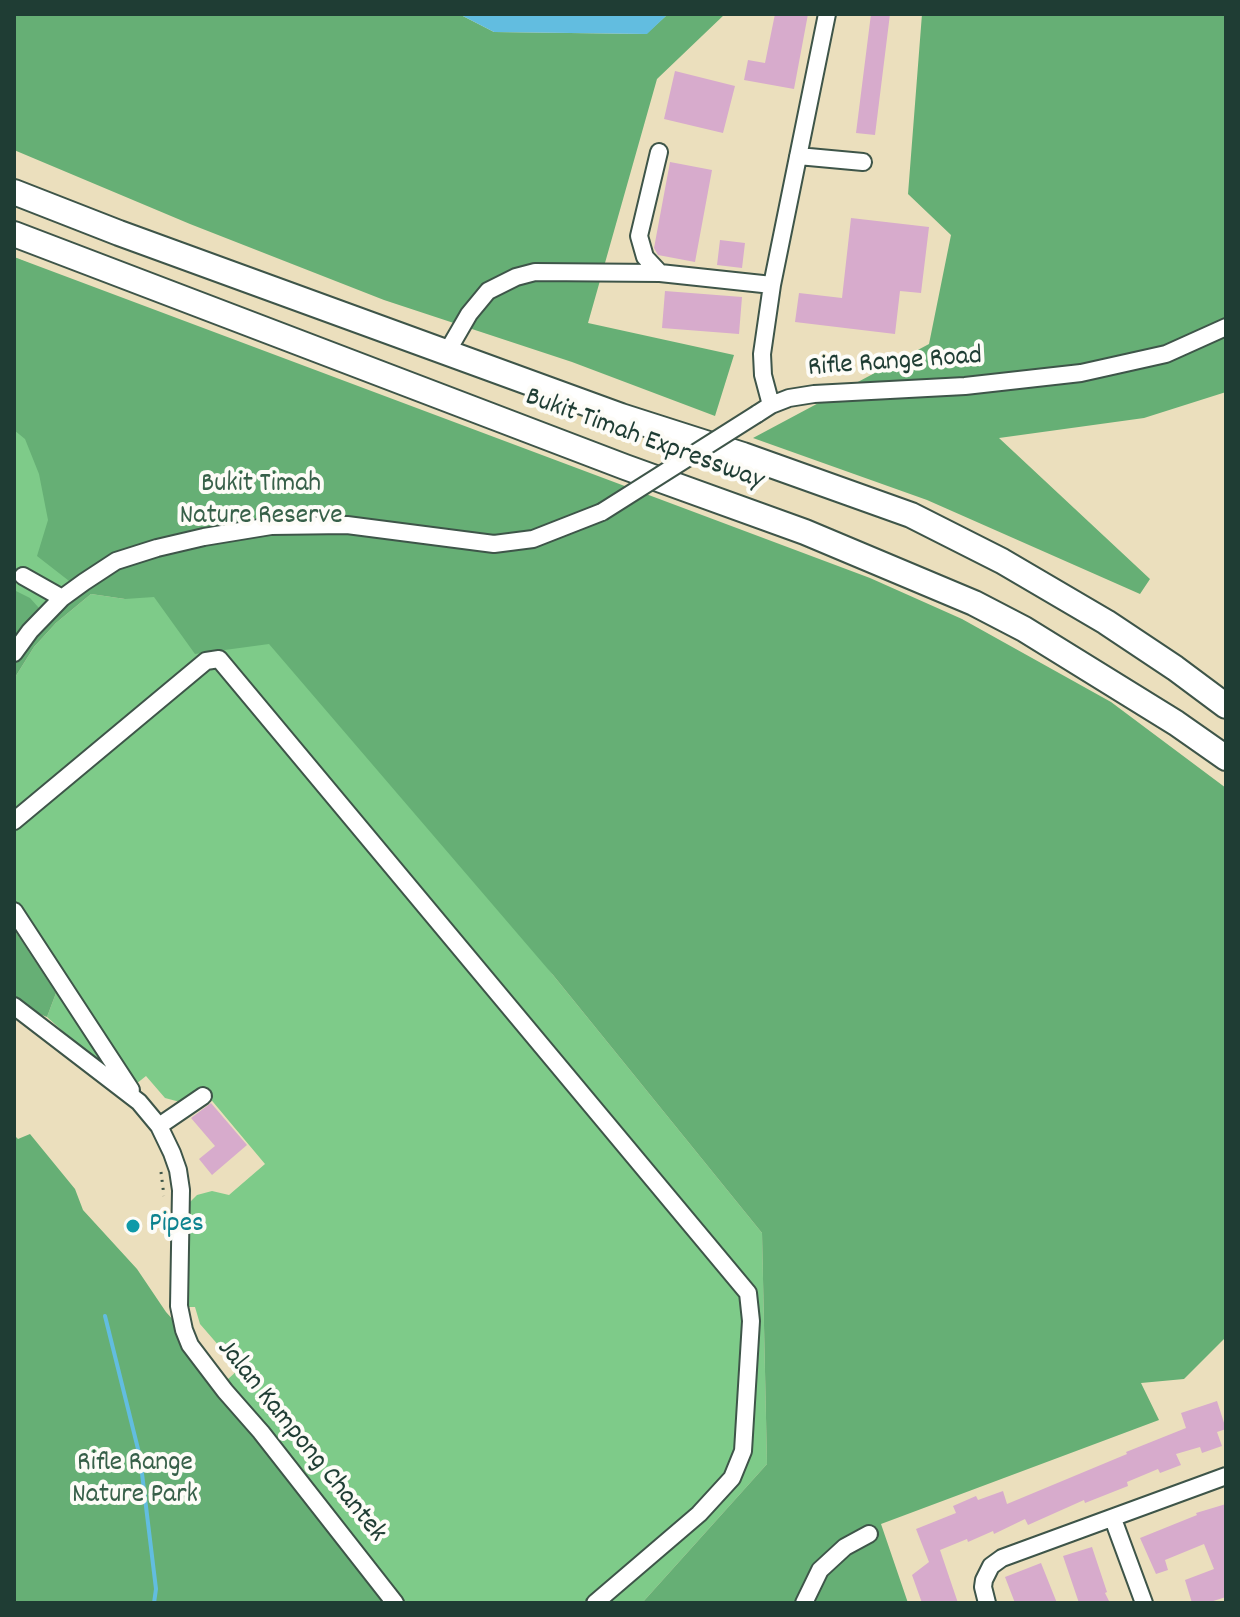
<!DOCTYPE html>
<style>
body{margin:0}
#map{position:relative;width:1240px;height:1617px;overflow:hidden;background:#ebdfbd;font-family:Dekko,sans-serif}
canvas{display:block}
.frame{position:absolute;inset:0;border:16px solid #1f3d34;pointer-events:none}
</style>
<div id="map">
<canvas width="1240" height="1617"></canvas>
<div class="frame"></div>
</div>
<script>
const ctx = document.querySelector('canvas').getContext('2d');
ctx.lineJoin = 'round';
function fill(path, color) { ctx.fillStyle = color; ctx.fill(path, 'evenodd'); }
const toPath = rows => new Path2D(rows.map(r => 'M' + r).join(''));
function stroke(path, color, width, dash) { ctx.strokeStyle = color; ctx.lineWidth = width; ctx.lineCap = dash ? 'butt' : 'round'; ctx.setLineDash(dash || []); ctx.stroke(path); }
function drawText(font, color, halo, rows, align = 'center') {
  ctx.font = font + ' Dekko,sans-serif'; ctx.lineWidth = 8; ctx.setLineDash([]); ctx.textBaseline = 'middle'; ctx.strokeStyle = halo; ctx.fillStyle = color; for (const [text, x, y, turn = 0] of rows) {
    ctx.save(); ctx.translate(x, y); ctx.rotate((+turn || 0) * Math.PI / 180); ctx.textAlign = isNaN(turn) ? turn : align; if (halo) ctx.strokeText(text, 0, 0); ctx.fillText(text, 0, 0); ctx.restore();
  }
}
fill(toPath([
 [14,257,33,265,553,975,762,1233,767,1464,642,1603,405,1603,227,1380,239,1369,200,1324,195,1307,185,1307,189,1203,197,1195,212,1191,229,1195,265,1164,203,1090,180,1102,165,1098,146,1076,136,1084,110,1074,47,1017,56,993,14,929,14,679,34,647,56,623,91,594,125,599,120,554,14,632]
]), '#7ecb89');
fill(toPath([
 [14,14,459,14,494,32,646,34,668,14,725,14,657,79,588,323,734,355,715,416,572,362,384,300,190,224,14,150],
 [922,14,1226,14,1226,392,1144,418,999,438,1150,579,1140,594,927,500,753,438,929,344,951,235,908,194],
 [14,257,870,578,962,619,1111,702,1226,788,1226,1337,1184,1379,1141,1383,1159,1420,881,1524,908,1603,642,1603,767,1464,762,1233,553,975,269,644,195,654,154,597,125,599,91,594,56,623,34,647,14,679,14,590,30,598,47,617,73,584,37,556,48,520,39,474,25,439,14,430],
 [14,929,56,993,47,1017,27,1009,14,998],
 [30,1134,75,1189,83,1210,137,1269,166,1312,175,1322,257,1434,385,1603,14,1603,14,1135,18,1139]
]), '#66af75');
fill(toPath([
 [459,14,668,14,647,34,494,32]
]), '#62bde0');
stroke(toPath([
 [105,1316,140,1457,156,1589,154,1603]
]), '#62bde0', 4);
fill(toPath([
 [775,14,808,14,794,89,744,80,748,60,765,63],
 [871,14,890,14,875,135,856,133],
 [675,71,735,86,723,133,664,119],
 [670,162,712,170,695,262,658,255,654,248],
 [851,218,929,227,921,293,900,291,895,334,795,322,799,293,842,298],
 [720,240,745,243,742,268,717,265],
 [665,291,742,297,739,334,662,328],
 [211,1103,247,1145,212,1175,199,1159,215,1146,191,1118],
 [1217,1401,1226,1429,1217,1432,1222,1446,1202,1453,1200,1447,1176,1454,1181,1465,1160,1473,1158,1469,1127,1482,1128,1486,1085,1503,1084,1500,1028,1525,1025,1519,994,1534,993,1531,968,1542,967,1539,940,1550,958,1603,922,1603,912,1575,929,1562,916,1529,956,1513,953,1506,976,1496,978,1500,1003,1491,1007,1504,1127,1454,1126,1452,1186,1428,1181,1413],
 [1226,1504,1226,1597,1207,1603,1192,1603,1185,1580,1214,1569,1204,1544,1165,1560,1168,1570,1156,1574,1140,1538,1197,1515,1196,1513],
 [1092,1547,1107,1592,1105,1593,1110,1603,1079,1603,1063,1556],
 [1041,1563,1057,1603,1015,1603,1005,1577]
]), '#d7abcc');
const minor = toPath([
 [659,152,639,236,645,257,660,273],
 [798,156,863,162],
 [447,352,469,314,488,291,516,277,535,272,660,273,772,285],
 [771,405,763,375,762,354,772,285,827,14],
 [757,414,771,405,789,398,814,394,965,386,1081,373,1166,354,1226,327],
 [23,576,62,598],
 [14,653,30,631,62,598,84,582,116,561,157,548,204,537,271,526,347,525,494,544,533,539,602,512],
 [14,821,206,661,219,659,748,1293,751,1321,743,1451,732,1478,699,1514,595,1603],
 [14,911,131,1090],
 [14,1006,139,1102,159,1126,172,1153,178,1170,181,1190,179,1306,184,1330,190,1345,225,1391,261,1432,395,1603],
 [159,1126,203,1096],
 [1113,1519,1144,1603],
 [804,1603,820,1570,845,1547,869,1534],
 [987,1603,983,1587,984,1580,991,1566,1002,1558,1226,1476]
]);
const highway = toPath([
 [14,192,119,233,621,416,743,455,911,515,1002,561,1106,622,1175,668,1226,706],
 [14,234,625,467,805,532,974,603,1024,629,1176,723,1226,758]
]);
stroke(minor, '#3e5549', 20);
stroke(highway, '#3e5549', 28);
stroke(toPath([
 [161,1172,164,1196]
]), '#3e5549', 3, [2, 6]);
stroke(minor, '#fff', 16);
stroke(highway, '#fff', 24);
const minorBridge = toPath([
 [602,512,757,414]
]);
stroke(minorBridge, '#3e5549', 20, []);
stroke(minorBridge, '#fff', 16);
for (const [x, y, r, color] of [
 [133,1226,8,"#0f9aa8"]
]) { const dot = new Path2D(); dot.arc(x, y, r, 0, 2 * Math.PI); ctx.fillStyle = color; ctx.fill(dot); stroke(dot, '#fdfcf7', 3); }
drawText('28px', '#1f3d34', '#fdfcf7', [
 ["Rifle Range Road",895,364,-4],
 ["Bukit Timah Expressway",644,441,20],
 ["Jalan Kampong Chantek",300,1442,51]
]);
drawText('28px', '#376049', '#fdfcf7', [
 ["Bukit Timah",261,486],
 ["Nature Reserve",261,518],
 ["Rifle Range",135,1465],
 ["Nature Park",135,1497]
]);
drawText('28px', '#0d838f', '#fdfcf7', [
 ["Pipes",149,1226]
], 'left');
</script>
